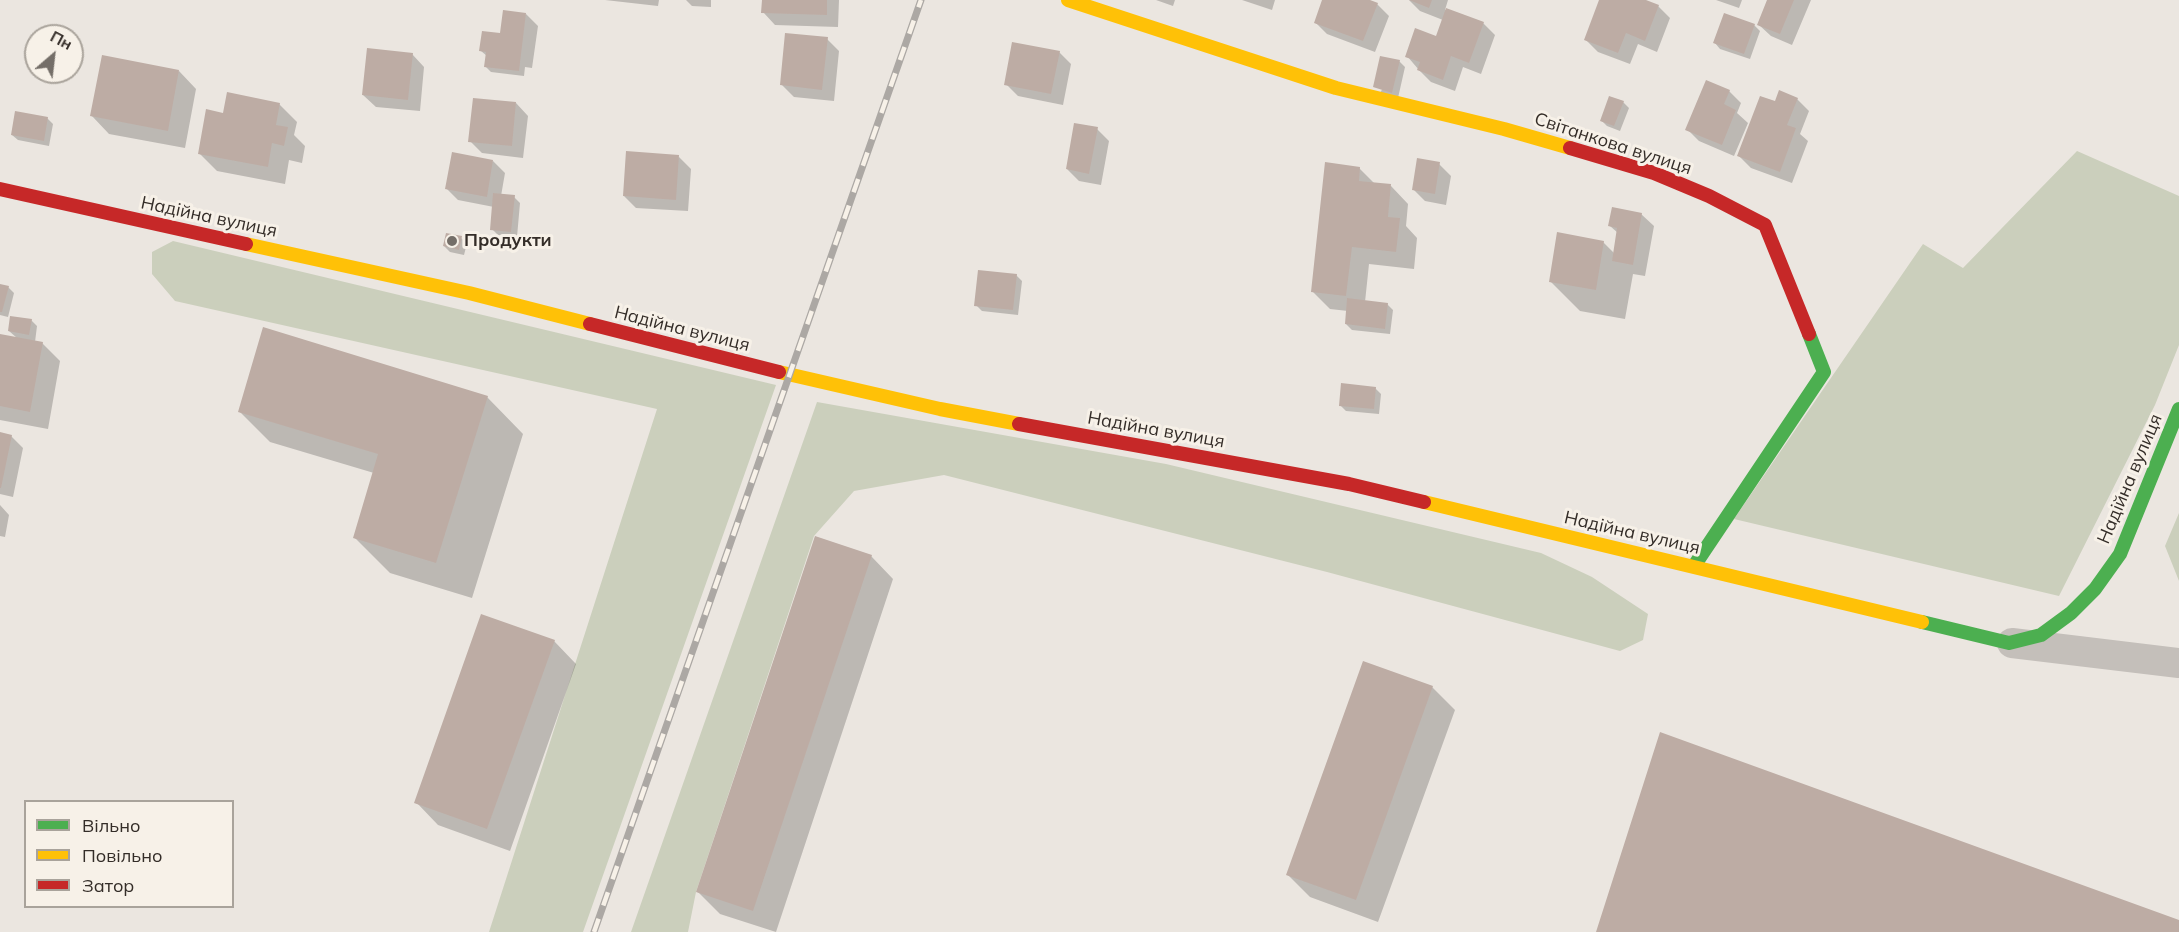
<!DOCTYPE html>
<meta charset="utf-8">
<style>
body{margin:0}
#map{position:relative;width:2179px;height:932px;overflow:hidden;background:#ebe6e0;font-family:Mulish,sans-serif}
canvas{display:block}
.legend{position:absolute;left:24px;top:800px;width:210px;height:108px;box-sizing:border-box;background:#f7f1e8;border:2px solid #a9a39b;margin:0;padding:8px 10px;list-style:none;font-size:18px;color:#342d28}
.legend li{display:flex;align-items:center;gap:12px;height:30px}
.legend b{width:30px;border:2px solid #a9a39b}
.north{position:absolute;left:24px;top:24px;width:60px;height:60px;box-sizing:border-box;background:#f7f1e8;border:2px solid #a9a39b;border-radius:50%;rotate:28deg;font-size:16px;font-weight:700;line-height:24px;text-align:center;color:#342d28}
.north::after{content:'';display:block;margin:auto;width:21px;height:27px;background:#746e68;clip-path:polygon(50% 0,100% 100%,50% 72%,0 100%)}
</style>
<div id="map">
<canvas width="2179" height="932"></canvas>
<ul class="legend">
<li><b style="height:8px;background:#4caf50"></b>Вільно</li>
<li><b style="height:8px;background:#ffc107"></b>Повільно</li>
<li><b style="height:8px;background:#c62828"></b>Затор</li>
</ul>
<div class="north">Пн</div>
</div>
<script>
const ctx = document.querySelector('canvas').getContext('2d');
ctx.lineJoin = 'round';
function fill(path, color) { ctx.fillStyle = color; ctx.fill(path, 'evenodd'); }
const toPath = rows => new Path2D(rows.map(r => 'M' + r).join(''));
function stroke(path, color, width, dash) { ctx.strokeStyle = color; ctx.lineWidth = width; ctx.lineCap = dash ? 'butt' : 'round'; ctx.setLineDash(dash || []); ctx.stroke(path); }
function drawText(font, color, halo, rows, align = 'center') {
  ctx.font = font + ' Mulish,sans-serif'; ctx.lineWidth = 6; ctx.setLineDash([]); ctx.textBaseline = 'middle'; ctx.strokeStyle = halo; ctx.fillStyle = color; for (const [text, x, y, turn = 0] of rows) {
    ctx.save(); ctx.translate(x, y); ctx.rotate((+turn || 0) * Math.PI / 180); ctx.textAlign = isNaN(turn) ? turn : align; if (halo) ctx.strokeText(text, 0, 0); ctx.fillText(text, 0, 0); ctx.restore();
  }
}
fill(toPath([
 [2077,151,2179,196,2179,345,2155,405,2059,596,1734,519,1923,244,1963,268],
 [173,241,776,385,583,932,489,932,657,409,175,301,152,274,152,252],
 [817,402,1166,464,1541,553,1592,577,1648,614,1643,640,1620,651,1327,572,944,475,854,491,814,536,696,892,688,932,631,932],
 [2179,513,2179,581,2165,546]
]), '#cbcfbc');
fill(toPath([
 [605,0,659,0,658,6],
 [686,0,711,0,711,7,692,6],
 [763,0,839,0,838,27,775,25,763,12],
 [1156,0,1175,0,1173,6],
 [1242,0,1275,0,1272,10],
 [1323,0,1366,0,1377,4,1389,16,1375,52,1327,34,1315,22],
 [1409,0,1448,0,1445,10,1483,23,1495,35,1481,74,1463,67,1455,91,1431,82,1419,70,1407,56,1437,38,1443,20,1420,11],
 [1602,0,1642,0,1658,6,1670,18,1657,52,1638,44,1630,64,1598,52,1586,40],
 [1716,0,1742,0,1739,8],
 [1768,0,1811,0,1792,45,1771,36,1758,24],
 [526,14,538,26,532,68,525,67,524,76,491,72,485,66,487,56,481,51],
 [1754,25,1760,31,1750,59,1720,49,1715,43],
 [827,39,839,51,834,101,794,97,782,85],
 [1059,52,1071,64,1063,105,1018,96,1006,84],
 [412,54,424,67,420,111,376,107,363,95],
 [1399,61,1405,67,1398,98,1380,93],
 [179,71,196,89,185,148,109,134,92,116],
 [1729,91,1741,103,1737,113,1748,123,1734,156,1699,141,1687,129],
 [1797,99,1809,111,1800,134,1808,141,1792,183,1751,168,1739,156,1775,103],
 [1623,102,1629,108,1620,131,1607,126,1601,120],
 [516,103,528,116,523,158,482,153,470,141],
 [279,104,297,122,294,135,305,146,302,163,289,160,285,184,217,171,199,153,224,114],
 [47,118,53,124,49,146,18,140,12,135],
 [1097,129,1109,141,1101,185,1079,181,1067,169],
 [679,157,691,169,688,211,636,208,624,196],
 [493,161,505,173,501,196,514,197,520,203,517,237,498,235,492,229,494,207,458,200,446,188],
 [1439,164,1451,176,1446,205,1425,201,1413,189],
 [1359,168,1375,184,1391,186,1408,204,1406,226,1417,238,1414,269,1369,264,1365,302,1387,304,1393,310,1390,334,1352,330,1346,324,1348,311,1330,309,1313,292],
 [1641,214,1654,226,1645,276,1633,274,1625,319,1580,311,1550,281,1603,242,1614,253,1618,233,1610,226],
 [461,238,467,243,464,255,450,252,444,246],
 [1016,275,1022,281,1018,315,982,311,976,305],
 [0,285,8,287,14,293,8,317,0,315],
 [31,320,37,326,35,342,42,343,60,361,48,429,0,420,0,335,17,338,9,331],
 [1375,388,1381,394,1379,414,1346,411,1340,405],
 [487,397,523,434,472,598,390,573,354,537,374,473,270,442,240,412],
 [0,434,11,436,23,448,13,497,0,494],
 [0,505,9,515,5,537,0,536],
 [871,556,893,579,776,932,720,914,698,892],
 [554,641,576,664,510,851,438,825,416,802],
 [1432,687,1455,710,1378,922,1310,897,1287,874]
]), '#0003');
fill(toPath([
 [762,0,827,0,827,15,761,13],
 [1322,0,1370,0,1378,3,1363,41,1314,23],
 [1409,0,1432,0,1429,8],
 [1599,0,1646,0,1659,5,1645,41,1626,33,1618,53,1584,40],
 [1767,0,1794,0,1780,34,1757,25],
 [1446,8,1484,22,1469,63,1451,56,1443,80,1417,70,1420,62,1405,57,1415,28,1436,36],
 [503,10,526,13,519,71,484,67,486,52,479,51,482,31,500,33],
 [1724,13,1755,24,1744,54,1713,43],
 [785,33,828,37,822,90,780,85],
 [1012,42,1060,51,1051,94,1004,85],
 [367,48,413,53,408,100,362,95],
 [102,55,179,70,168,131,90,116],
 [1380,56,1400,60,1392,93,1373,87],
 [1706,80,1730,90,1724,104,1736,110,1722,145,1685,130],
 [1779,90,1798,98,1787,125,1796,128,1780,172,1737,156,1760,96,1775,101],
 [227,92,280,103,276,125,288,127,284,146,272,143,268,167,198,154,206,109,223,113],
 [1609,96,1624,101,1614,126,1600,121],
 [473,98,516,102,512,146,468,142],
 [15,111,48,117,44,141,11,135],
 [1074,123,1098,127,1089,174,1066,169],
 [626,151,679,155,676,200,623,196],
 [452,152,493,160,487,197,445,189],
 [1417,158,1440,162,1435,194,1412,190],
 [1325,162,1360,167,1359,181,1391,184,1388,217,1400,218,1396,252,1352,247,1346,296,1311,292],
 [493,193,515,195,511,232,490,230],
 [1612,207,1642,213,1633,265,1612,261,1617,228,1608,226],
 [1557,232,1604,241,1596,290,1549,282],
 [446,233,462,236,459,250,443,246],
 [978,270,1017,274,1013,310,974,306],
 [0,284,9,286,2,312,0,312],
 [1347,298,1388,303,1385,329,1345,324],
 [10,316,32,319,29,335,8,331],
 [263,327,488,396,436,563,353,538,378,454,238,412],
 [0,334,43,342,30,412,0,406],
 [1341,383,1376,387,1374,409,1339,406],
 [0,432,12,435,1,488,0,488],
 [815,536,872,555,753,911,696,892],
 [481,614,555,640,487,829,414,803],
 [1363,661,1433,686,1356,900,1286,875],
 [1660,732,2179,920,2179,932,1596,932]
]), '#bdaca4');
stroke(toPath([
 [2012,643,2179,663]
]), '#c4bfba', 30);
stroke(toPath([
 [1694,566,1824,372,1809,334],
 [1922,622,2009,643,2041,635,2071,613,2095,589,2120,554,2179,409]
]), '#4caf50', 14);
stroke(toPath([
 [1068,0,1336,88,1504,129,1570,148],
 [246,244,469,293,590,324],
 [779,372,940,409,1019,424],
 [1424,502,1922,622]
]), '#ffc107', 14);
stroke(toPath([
 [1570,148,1654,173,1709,196,1765,225,1809,334],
 [0,189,246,244],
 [590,324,779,372],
 [1019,424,1349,484,1424,502]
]), '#c62828', 14);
const rail = toPath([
 [594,932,921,0]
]);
stroke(rail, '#aca8a4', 7);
stroke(rail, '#f7f1e8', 4.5, [14]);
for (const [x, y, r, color] of [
 [452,241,6,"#746e68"]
]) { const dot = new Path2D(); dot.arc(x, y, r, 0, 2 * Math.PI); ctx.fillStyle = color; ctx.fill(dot); stroke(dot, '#f7f1e8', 2); }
drawText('18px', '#342d28', '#f7f1e8', [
 ["Світанкова вулиця",1613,144,18],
 ["Надійна вулиця",209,217,12],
 ["Надійна вулиця",682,329,14],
 ["Надійна вулиця",1156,430,10],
 ["Надійна вулиця",2130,479,-67],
 ["Надійна вулиця",1632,533,13]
]);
drawText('bold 18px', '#342d28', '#f7f1e8', [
 ["Продукти",464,241]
], 'left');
</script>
